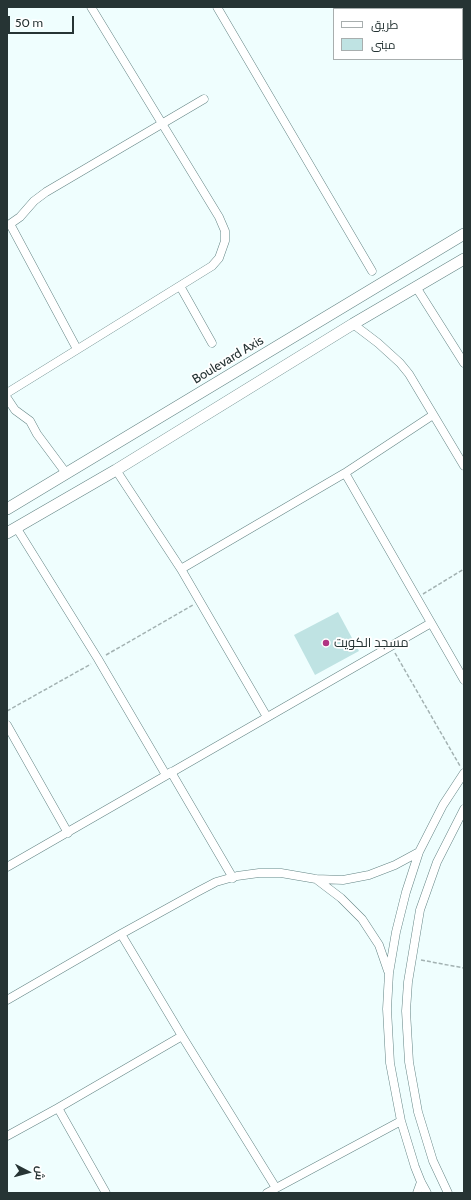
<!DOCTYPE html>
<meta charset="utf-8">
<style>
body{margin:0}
#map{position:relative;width:471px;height:1200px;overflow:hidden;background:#effefe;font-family:Cabin,Cairo,sans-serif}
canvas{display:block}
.frame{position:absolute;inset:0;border:8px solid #263434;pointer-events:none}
.legend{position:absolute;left:333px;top:8px;width:130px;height:52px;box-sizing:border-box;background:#fff;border:1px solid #a8aeae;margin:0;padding:5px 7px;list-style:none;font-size:12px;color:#263434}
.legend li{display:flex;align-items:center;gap:8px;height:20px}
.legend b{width:20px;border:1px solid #a8aeae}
.north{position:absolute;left:8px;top:1152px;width:40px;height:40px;-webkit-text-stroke:3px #fff;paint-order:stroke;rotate:96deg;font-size:11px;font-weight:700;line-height:16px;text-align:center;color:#263434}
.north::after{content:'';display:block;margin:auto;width:14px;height:18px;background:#263434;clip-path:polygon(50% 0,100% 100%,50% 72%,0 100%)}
.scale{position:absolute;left:8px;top:16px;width:66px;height:18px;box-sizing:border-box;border:2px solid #263434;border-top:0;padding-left:5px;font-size:12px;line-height:14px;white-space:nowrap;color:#263434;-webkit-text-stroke:3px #fff;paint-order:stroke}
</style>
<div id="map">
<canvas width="471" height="1200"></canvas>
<div class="frame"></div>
<ul class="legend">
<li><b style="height:5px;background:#fff"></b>طريق</li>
<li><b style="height:11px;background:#bfe3e3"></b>مبنى</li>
</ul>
<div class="north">ش</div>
<div class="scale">50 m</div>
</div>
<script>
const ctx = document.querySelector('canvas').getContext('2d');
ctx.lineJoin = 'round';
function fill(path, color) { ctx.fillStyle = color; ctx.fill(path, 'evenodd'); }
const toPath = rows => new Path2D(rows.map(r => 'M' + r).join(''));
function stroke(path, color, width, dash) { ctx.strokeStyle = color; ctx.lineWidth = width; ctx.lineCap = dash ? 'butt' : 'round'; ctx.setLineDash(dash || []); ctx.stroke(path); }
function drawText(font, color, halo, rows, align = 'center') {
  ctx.font = font + ' Cabin,Cairo,sans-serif'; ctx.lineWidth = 3.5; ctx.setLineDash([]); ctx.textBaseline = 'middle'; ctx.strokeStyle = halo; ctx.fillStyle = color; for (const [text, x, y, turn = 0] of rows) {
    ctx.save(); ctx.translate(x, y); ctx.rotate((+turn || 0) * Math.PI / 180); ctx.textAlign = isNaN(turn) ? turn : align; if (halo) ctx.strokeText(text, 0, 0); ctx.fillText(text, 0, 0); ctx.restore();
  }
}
fill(toPath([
 [338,612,359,651,315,675,294,635]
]), '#bfe3e3');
const minor = toPath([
 [217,7,372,271],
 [10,224,77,349],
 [7,225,10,224,20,217,34,201,46,192,204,99],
 [180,286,212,343],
 [416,287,464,363],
 [353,324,378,343,400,363,409,374,464,466],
 [7,393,212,266,219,258,225,241,225,231,219,217,91,7],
 [7,398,15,410,30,421,37,434,66,473],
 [116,470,181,569,267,717],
 [345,473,464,680],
 [16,527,98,659,166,775],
 [181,569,345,473,433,415],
 [7,725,68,833],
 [171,772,233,878],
 [7,867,431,623],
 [316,879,341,898,362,919,379,945,388,971],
 [121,934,182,1036,276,1188],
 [7,1000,121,934,197,892,216,882,237,876,259,873,281,873,316,879,343,880,369,875,395,865,419,852],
 [58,1108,106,1193],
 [7,1136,58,1108,182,1036],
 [267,1193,401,1121],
 [417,1193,421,1182],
 [427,1193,421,1182,415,1167,401,1121,390,1063,387,1009,389,973,396,932,406,892,419,852,443,805,464,773],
 [448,1193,433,1161,418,1112,409,1062,406,1011,408,982,420,910,437,862,464,809]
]);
const tertiary = toPath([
 [7,509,464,234],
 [7,533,116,470,353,324,464,259]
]);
stroke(minor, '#638484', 9);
stroke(tertiary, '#638484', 12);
stroke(toPath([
 [423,594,464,569],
 [395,653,460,766],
 [106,655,193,605],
 [7,711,91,664],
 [421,960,464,968]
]), '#a3b2b2', 1.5, [4, 2]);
stroke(minor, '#fff', 8);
stroke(tertiary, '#fff', 11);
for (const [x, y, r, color] of [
 [326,643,4,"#b13382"]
]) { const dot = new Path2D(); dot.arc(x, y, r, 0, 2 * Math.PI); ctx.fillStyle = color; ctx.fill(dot); stroke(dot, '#fff', 1.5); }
drawText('13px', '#263434', '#fff', [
 ["Boulevard Axis",228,360,-31]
]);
drawText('13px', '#263434', '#fff', [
 ["مسجد الكويت",334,643]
], 'left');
</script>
